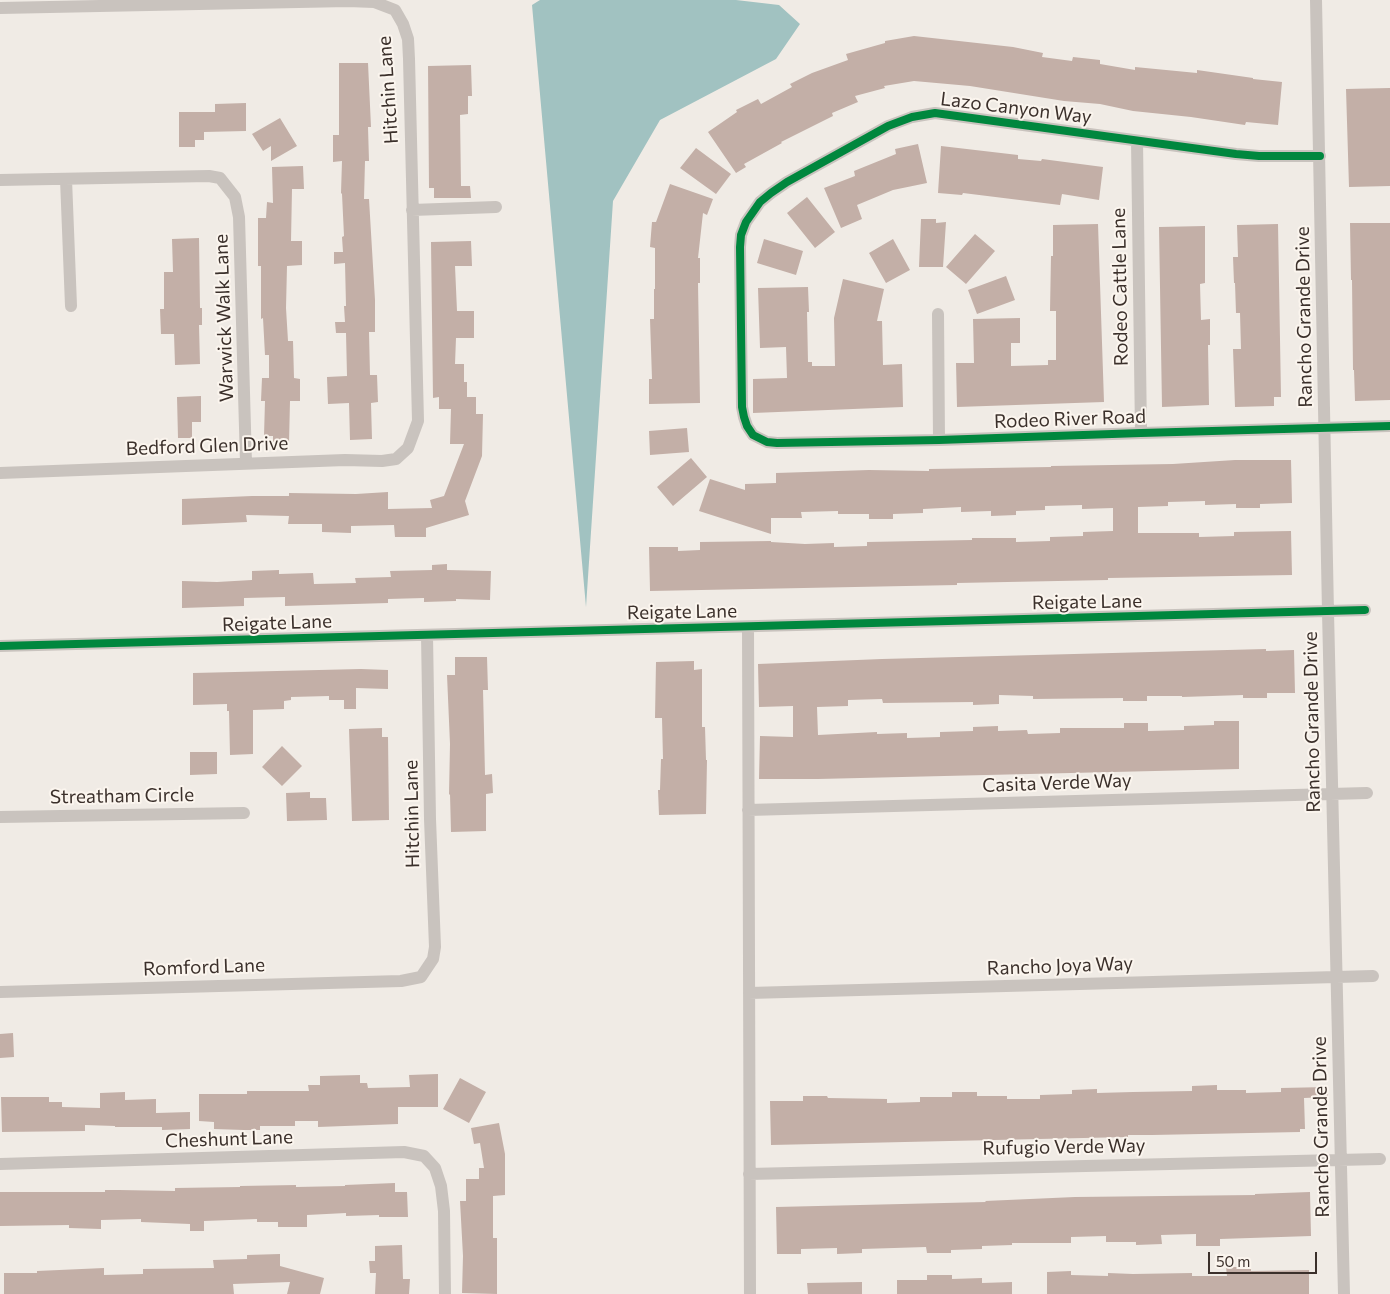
<!DOCTYPE html>
<style>
body{margin:0}
#map{position:relative;width:1390px;height:1294px;overflow:hidden;background:#f0ebe5;font-family:Commissioner,sans-serif}
canvas{display:block}
.scale{position:absolute;left:1208px;top:1252px;width:109px;height:22px;box-sizing:border-box;border:2px solid #3b302b;border-top:0;padding-left:6px;font-size:15px;line-height:18px;white-space:nowrap;color:#3b302b;-webkit-text-stroke:4px #fbf5ee;paint-order:stroke}
</style>
<div id="map">
<canvas width="1390" height="1294"></canvas>
<div class="scale">50 m</div>
</div>
<script>
const ctx = document.querySelector('canvas').getContext('2d');
ctx.lineJoin = 'round';
function fill(path, color) { ctx.fillStyle = color; ctx.fill(path, 'evenodd'); }
const toPath = rows => new Path2D(rows.map(r => 'M' + r).join(''));
function stroke(path, color, width, dash) { ctx.strokeStyle = color; ctx.lineWidth = width; ctx.lineCap = dash ? 'butt' : 'round'; ctx.setLineDash(dash || []); ctx.stroke(path); }
function drawText(font, color, halo, rows, align = 'center') {
  ctx.font = font + ' Commissioner,sans-serif'; ctx.lineWidth = 4; ctx.setLineDash([]); ctx.textBaseline = 'middle'; ctx.strokeStyle = halo; ctx.fillStyle = color; for (const [text, x, y, turn = 0] of rows) {
    ctx.save(); ctx.translate(x, y); ctx.rotate((+turn || 0) * Math.PI / 180); ctx.textAlign = isNaN(turn) ? turn : align; if (halo) ctx.strokeText(text, 0, 0); ctx.fillText(text, 0, 0); ctx.restore();
  }
}
fill(toPath([
 [540,0,736,0,779,5,800,24,776,59,660,120,613,201,586,607,532,5]
]), '#a1c2c1');
fill(toPath([
 [914,36,1013,47,1043,53,1042,57,1072,61,1073,57,1100,60,1100,64,1135,70,1135,67,1197,73,1197,70,1253,78,1253,79,1282,82,1278,125,1246,122,1245,125,1191,117,1133,111,1100,104,1064,101,970,86,914,81,884,86,885,88,855,96,858,102,832,113,833,116,781,142,782,143,744,164,746,167,736,173,708,132,737,112,736,110,758,99,761,104,792,87,790,84,812,73,848,60,846,54,885,43,885,41],
 [339,63,368,63,371,127,368,127,369,161,365,161,364,199,369,199,375,300,375,332,369,332,370,375,377,375,378,402,371,403,372,439,350,440,349,403,328,404,327,377,347,376,346,333,336,333,335,322,345,322,344,306,346,306,345,263,334,264,334,252,343,252,342,237,344,236,342,194,341,193,342,161,333,162,333,135,339,135],
 [471,65,472,96,468,96,468,114,460,115,461,186,470,186,471,198,434,198,434,188,429,188,428,66],
 [1390,88,1390,186,1349,187,1346,89],
 [246,103,246,131,204,132,204,140,195,140,195,147,179,147,179,112,215,112,215,104],
 [280,118,297,146,271,161,271,146,263,151,252,134],
 [918,144,927,183,893,190,857,205,862,219,841,228,824,188,855,176,854,171,896,154,895,149],
 [941,146,1018,155,1018,159,1041,161,1042,159,1103,167,1099,200,1062,194,1060,205,963,193,962,195,938,193],
 [696,148,731,174,716,194,680,168],
 [303,166,304,189,292,189,291,241,302,241,302,265,287,266,286,308,288,341,293,341,294,378,300,379,300,401,290,401,289,443,273,442,273,436,264,436,265,401,261,401,262,378,269,378,269,355,265,355,263,318,261,319,261,266,258,266,258,218,266,218,267,202,273,203,272,167],
 [670,184,713,199,707,215,703,213,698,258,700,258,700,283,698,283,700,403,649,404,649,379,652,379,650,319,654,319,654,289,655,289,655,248,650,247,652,222,656,222],
 [807,197,835,232,815,248,787,213],
 [921,219,936,219,936,223,946,222,943,267,919,267],
 [1350,223,1390,223,1390,400,1355,401,1354,370,1353,370,1352,280,1351,280],
 [1098,224,1104,402,957,407,956,363,974,363,973,319,1020,318,1020,343,1011,343,1011,366,1048,365,1048,360,1056,360,1056,311,1050,311,1051,256,1053,256,1053,225],
 [1278,224,1281,397,1274,397,1274,406,1235,407,1233,349,1241,349,1240,313,1236,313,1235,283,1234,283,1233,257,1238,257,1237,225],
 [1205,226,1205,283,1200,284,1201,320,1210,319,1210,345,1208,345,1209,405,1162,407,1159,227],
 [975,234,995,251,966,284,946,267],
 [199,238,200,308,202,308,202,325,199,325,200,364,175,365,174,334,161,334,160,309,164,309,164,272,173,272,172,239],
 [764,239,803,251,796,275,757,263],
 [893,239,910,270,886,283,869,253],
 [471,241,472,266,455,266,457,311,474,311,474,338,456,338,455,364,464,364,464,382,467,382,467,397,476,397,476,414,483,414,482,456,465,501,469,515,426,528,426,537,395,537,394,525,351,526,351,533,322,532,322,524,288,524,289,516,246,515,247,522,182,525,182,499,252,496,289,496,289,493,356,494,388,492,388,509,432,508,430,500,444,496,464,444,450,444,451,409,439,409,439,397,433,398,431,242],
 [1006,276,1015,300,977,314,968,290],
 [843,279,884,289,877,321,882,321,883,365,902,364,903,407,753,413,753,379,787,378,786,347,760,348,758,288,808,287,809,312,807,312,808,362,812,362,812,366,835,366,834,318],
 [201,396,201,422,192,422,192,438,178,438,177,397],
 [687,428,689,452,650,455,649,431],
 [691,458,707,477,673,506,657,487],
 [1235,460,1291,460,1292,503,1260,504,1260,508,1236,508,1236,504,1205,505,1205,501,1168,502,1168,506,1138,507,1138,533,1199,533,1199,537,1234,536,1234,532,1291,531,1292,575,1108,578,1108,580,957,583,957,585,650,591,649,547,678,547,678,551,700,550,700,542,771,541,771,542,805,544,834,543,834,547,867,546,867,542,972,540,972,538,1016,538,1016,542,1050,541,1050,537,1083,536,1083,532,1113,531,1113,508,1082,509,1082,505,1045,506,1045,510,1016,511,1016,515,991,516,991,511,961,512,961,507,923,509,923,513,893,514,893,519,869,519,869,514,838,514,838,511,801,512,802,518,771,518,771,534,699,511,710,479,745,490,745,484,776,483,776,473,869,470,929,471,929,469,1051,467,1051,466,1173,464],
 [447,564,447,570,491,571,490,600,456,599,456,601,424,602,424,598,388,599,388,603,285,606,285,597,244,598,244,606,182,608,182,581,217,582,252,580,252,571,279,570,279,574,313,573,314,584,356,583,355,578,391,577,390,571,432,570,432,565],
 [1266,649,1266,651,1294,650,1295,693,1267,693,1267,698,1243,698,1243,695,1182,697,1182,696,1147,696,1147,701,1123,701,1123,698,1033,699,1033,696,999,695,999,704,973,705,973,702,883,703,882,699,848,700,848,706,817,707,818,735,877,732,877,734,907,733,907,738,940,737,940,732,973,731,973,727,998,726,998,731,1027,730,1028,734,1060,733,1060,728,1124,728,1124,723,1148,723,1148,731,1184,730,1184,726,1214,725,1214,721,1239,721,1239,769,818,779,759,779,760,736,793,737,793,706,759,707,758,664,882,659],
 [455,657,487,657,488,690,483,690,484,731,485,775,492,774,493,793,486,794,486,831,451,832,450,794,449,795,450,744,447,675,455,675],
 [694,661,694,670,702,669,702,727,705,727,706,760,707,760,706,814,659,815,658,790,660,790,661,759,663,759,662,718,655,718,656,662],
 [361,669,388,670,388,689,356,688,356,709,344,709,344,700,329,700,329,696,291,697,291,700,284,701,284,709,253,710,253,754,230,755,229,711,227,711,227,704,193,705,193,673],
 [382,728,382,737,388,737,389,820,352,821,349,729],
 [282,746,302,766,282,786,262,767],
 [190,752,217,752,217,774,190,775],
 [310,792,310,798,326,798,327,820,287,821,286,793],
 [13,1033,14,1057,0,1058,0,1034],
 [438,1074,438,1107,398,1107,398,1124,318,1127,318,1121,295,1121,295,1126,260,1126,260,1130,244,1130,214,1129,214,1122,199,1121,199,1094,247,1094,247,1091,309,1091,308,1085,320,1085,320,1076,360,1075,360,1083,367,1083,368,1088,410,1087,409,1075],
 [460,1078,486,1092,469,1123,443,1109],
 [1217,1085,1217,1090,1246,1090,1246,1093,1281,1092,1281,1088,1328,1087,1328,1097,1304,1098,1305,1129,1300,1129,1300,1132,1152,1135,1128,1135,1128,1137,771,1145,770,1101,803,1101,803,1096,827,1096,828,1098,887,1099,887,1103,920,1102,920,1097,952,1097,952,1092,977,1092,977,1096,1007,1096,1007,1099,1040,1099,1040,1095,1072,1094,1072,1090,1097,1089,1097,1093,1133,1092,1192,1091,1192,1086],
 [125,1092,125,1100,156,1099,156,1113,190,1112,190,1129,162,1130,162,1127,115,1127,115,1126,85,1125,85,1131,2,1132,1,1097,49,1097,49,1102,62,1102,62,1107,100,1108,100,1093],
 [499,1123,505,1154,505,1195,493,1196,493,1238,497,1238,497,1294,462,1293,463,1256,460,1201,466,1201,466,1179,479,1179,479,1168,484,1168,480,1143,474,1144,471,1128],
 [395,1183,395,1192,407,1192,408,1217,379,1217,379,1215,346,1216,346,1213,307,1215,307,1227,278,1227,278,1222,257,1222,257,1219,204,1221,204,1231,190,1231,190,1224,141,1222,141,1219,101,1220,101,1229,69,1228,69,1225,0,1226,0,1192,105,1192,105,1190,119,1190,175,1191,175,1188,240,1187,240,1186,296,1185,296,1187,345,1186,345,1185],
 [1310,1192,1311,1236,1220,1239,1220,1246,1196,1246,1196,1234,1161,1235,1162,1244,1136,1245,1136,1242,1106,1242,1106,1236,1071,1237,1071,1243,1012,1243,1012,1245,982,1246,982,1249,951,1250,951,1253,927,1253,926,1247,862,1249,862,1253,837,1254,837,1248,801,1249,801,1254,777,1254,776,1207,986,1202,985,1201,1075,1197,1255,1195,1255,1194],
 [402,1245,403,1279,410,1279,409,1294,375,1294,376,1273,370,1273,369,1261,375,1261,375,1246],
 [280,1254,280,1266,324,1278,320,1294,287,1294,290,1282,233,1284,234,1294,4,1294,4,1273,37,1273,37,1271,104,1268,104,1275,143,1274,143,1269,214,1268,213,1260,247,1259,247,1255],
 [1226,1267,1251,1267,1251,1271,1309,1270,1309,1294,1047,1294,1047,1272,1071,1271,1071,1275,1108,1276,1108,1273,1133,1274,1192,1273,1192,1276,1227,1276],
 [927,1275,952,1275,952,1279,982,1278,982,1283,1012,1282,1012,1294,897,1294,897,1280,927,1280],
 [862,1282,862,1294,808,1294,807,1283]
]), '#c3afa7');
stroke(toPath([
 [1316,0,1328,612,1344,1294],
 [0,8,348,1,374,2,395,10,403,24,408,39,409,59,418,421,408,448,396,459,382,461,345,460,0,473],
 [1137,141,1141,433],
 [1320,156,1259,156,1236,154,935,113,912,117,888,126,787,182,771,193,760,202,746,222,741,235,740,247,742,407,744,417,747,426,753,435,767,442,777,443,939,440,1141,433,1390,426],
 [66,179,71,306],
 [0,180,209,176,220,178,235,197,239,217,246,463],
 [412,210,496,207],
 [938,314,939,440],
 [748,627,750,1294],
 [0,646,1365,610],
 [748,810,1367,793],
 [0,817,244,813],
 [0,992,401,981,421,977,433,959,435,947,430,819,427,635],
 [749,993,1373,976],
 [0,1164,404,1152,424,1156,435,1168,441,1186,444,1211,445,1294],
 [749,1174,1380,1159]
]), '#c9c3be', 12);
stroke(toPath([
 [1320,156,1259,156,1236,154,935,113,912,117,888,126,787,182,771,193,760,202,746,222,741,235,740,247,742,407,744,417,747,426,753,435,767,442,777,443,939,440,1141,433,1390,426],
 [0,646,1365,610]
]), '#00873e', 8);
drawText('19px', '#3b302b', '#fbf5ee', [
 ["Hitchin Lane",388,90,-94],
 ["Lazo Canyon Way",1016,108,7],
 ["Rodeo Cattle Lane",1120,287,-91],
 ["Rancho Grande Drive",1304,317,-91],
 ["Warwick Walk Lane",224,318,-92],
 ["Rodeo River Road",1070,419,-2],
 ["Bedford Glen Drive",207,446,-2],
 ["Reigate Lane",1087,602,-1],
 ["Reigate Lane",682,612,-1],
 ["Reigate Lane",277,623,-2],
 ["Rancho Grande Drive",1312,722,-91],
 ["Casita Verde Way",1057,783,-2],
 ["Streatham Circle",122,796,-1],
 ["Hitchin Lane",412,814,-91],
 ["Rancho Joya Way",1060,966,-2],
 ["Romford Lane",204,967,-2],
 ["Rancho Grande Drive",1321,1127,-91],
 ["Cheshunt Lane",229,1139,-2],
 ["Rufugio Verde Way",1064,1147,-1]
]);
</script>
